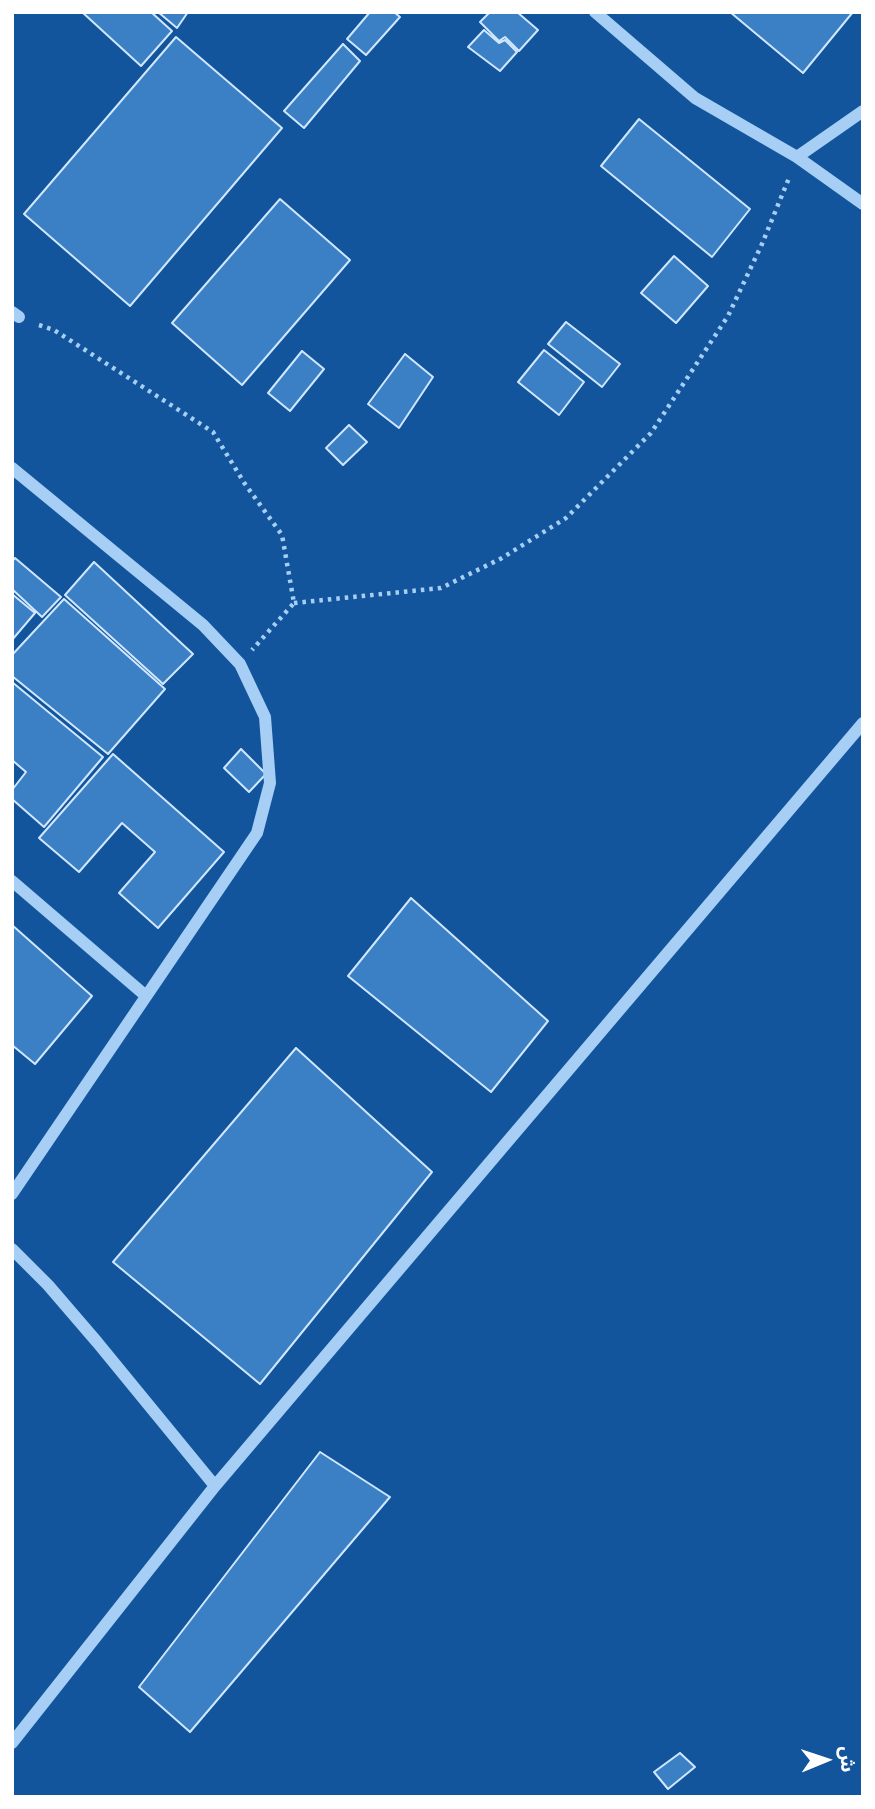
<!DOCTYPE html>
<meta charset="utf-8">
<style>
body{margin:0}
#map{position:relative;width:875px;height:1809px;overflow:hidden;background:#12559d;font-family:"Varela Round","Noto Sans Arabic",sans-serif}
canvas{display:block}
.frame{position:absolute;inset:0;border:14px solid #fff;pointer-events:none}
.north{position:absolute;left:791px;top:1725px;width:70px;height:70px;-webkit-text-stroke:5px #12559d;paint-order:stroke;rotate:88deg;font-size:19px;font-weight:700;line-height:28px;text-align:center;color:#fff}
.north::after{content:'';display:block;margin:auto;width:24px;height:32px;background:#fff;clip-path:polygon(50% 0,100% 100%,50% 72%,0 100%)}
</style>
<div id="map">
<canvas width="875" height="1809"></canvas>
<div class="frame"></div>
<div class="north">ش</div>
</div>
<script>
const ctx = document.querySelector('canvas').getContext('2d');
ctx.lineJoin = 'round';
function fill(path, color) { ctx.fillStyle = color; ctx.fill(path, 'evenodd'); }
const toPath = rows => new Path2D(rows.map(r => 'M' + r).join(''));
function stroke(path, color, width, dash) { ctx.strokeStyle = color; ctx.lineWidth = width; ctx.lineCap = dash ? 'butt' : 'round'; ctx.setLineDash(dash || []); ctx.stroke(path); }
const building = toPath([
 [82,12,151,12,172,31,141,66,82,12],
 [158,12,188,12,177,28,158,12],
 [370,12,394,12,400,17,366,55,347,39,370,12],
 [490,12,517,12,538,30,519,51,505,37,499,41,480,22,490,12],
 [730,12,853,12,803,73,730,12],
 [484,30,499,43,505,40,517,52,500,71,468,47,484,30],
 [176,37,282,128,130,306,24,214,176,37],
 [343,44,360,61,304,128,284,111,343,44],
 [639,119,750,209,712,257,601,166,639,119],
 [280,199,350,260,242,385,172,323,280,199],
 [674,256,708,286,676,323,641,293,674,256],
 [566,322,620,364,602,387,548,344,566,322],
 [544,350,584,382,559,415,518,382,544,350],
 [302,351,324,369,290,411,268,393,302,351],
 [405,354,433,377,399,428,368,404,405,354],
 [349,425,367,442,343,465,326,448,349,425],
 [15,558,61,597,42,617,12,589,12,562,15,558],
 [94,562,193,654,163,684,65,595,94,562],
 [12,594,35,613,12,640,12,594],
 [64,599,165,689,108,754,12,676,12,655,64,599],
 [12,682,103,757,44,827,12,799,12,790,26,772,12,760,12,682],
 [241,749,266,774,249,792,224,768,241,749],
 [113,754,224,852,158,928,119,893,155,852,122,823,79,872,39,838,113,754],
 [411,898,548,1021,491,1092,348,976,411,898],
 [12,925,92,996,35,1064,12,1045,12,925],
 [296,1048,432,1172,260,1384,113,1262,296,1048],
 [320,1452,390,1497,190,1732,139,1687,320,1452],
 [680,1753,695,1767,668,1789,654,1772,680,1753]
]);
fill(building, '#3b7fc4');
stroke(building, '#d0e7fe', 2);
stroke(toPath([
 [39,325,54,330,213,432,245,484,282,535,294,603,252,650],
 [294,603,441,588,502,558,566,518,651,433,728,316,762,244,789,178]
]), '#a7cef4', 4.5, [3.5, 5]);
stroke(toPath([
 [595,12,695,98,797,157,863,111],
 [797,157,863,204],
 [12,312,19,317],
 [12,468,203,625,240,664,265,717,270,783,257,833,12,1194],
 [12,881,146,996],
 [12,1249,48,1285,97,1342,215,1486],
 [12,1743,215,1486,863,723]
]), '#a7cef4', 12);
</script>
